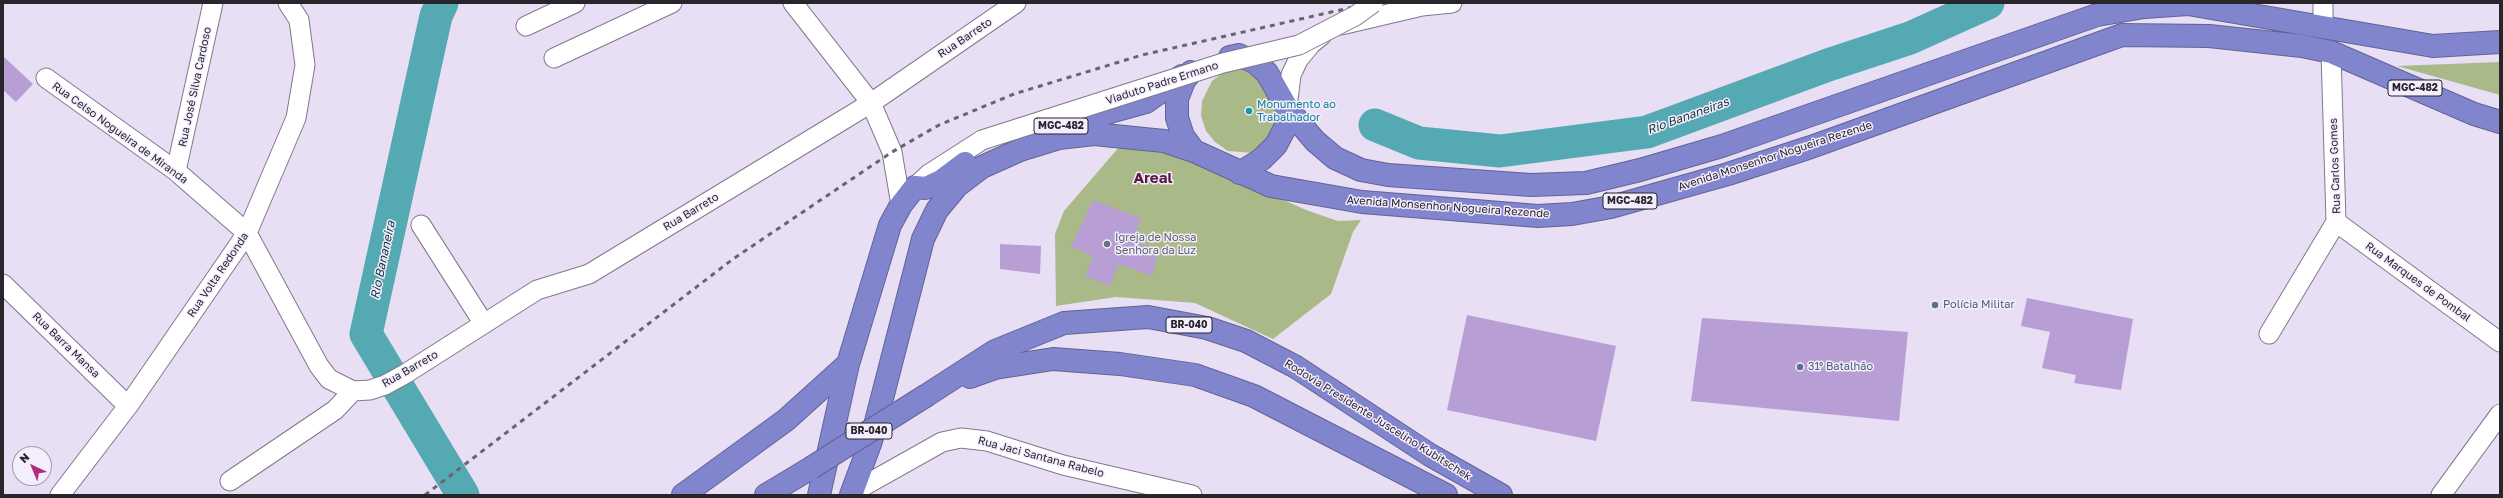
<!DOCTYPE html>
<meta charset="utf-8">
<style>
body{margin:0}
#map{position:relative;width:2503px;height:498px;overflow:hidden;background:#e8dff4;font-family:"Golos Text",sans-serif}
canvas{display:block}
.frame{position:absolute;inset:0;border:4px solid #28252d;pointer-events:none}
.north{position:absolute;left:12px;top:446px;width:40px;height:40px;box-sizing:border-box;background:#f4edfe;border:1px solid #a29daa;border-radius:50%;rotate:316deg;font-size:11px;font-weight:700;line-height:16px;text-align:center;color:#28252d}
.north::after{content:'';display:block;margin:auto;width:14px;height:18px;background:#b02d78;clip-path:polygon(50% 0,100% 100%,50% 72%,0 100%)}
</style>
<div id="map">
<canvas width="2503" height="498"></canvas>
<div class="frame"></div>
<div class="north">N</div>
</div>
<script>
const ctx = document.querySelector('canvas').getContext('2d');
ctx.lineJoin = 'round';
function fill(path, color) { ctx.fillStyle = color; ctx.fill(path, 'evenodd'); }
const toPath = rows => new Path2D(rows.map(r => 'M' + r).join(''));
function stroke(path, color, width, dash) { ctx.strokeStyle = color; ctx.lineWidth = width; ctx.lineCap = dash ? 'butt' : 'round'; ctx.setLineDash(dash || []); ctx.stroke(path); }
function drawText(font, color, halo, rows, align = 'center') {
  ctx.font = font + ' "Golos Text",sans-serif'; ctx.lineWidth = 3; ctx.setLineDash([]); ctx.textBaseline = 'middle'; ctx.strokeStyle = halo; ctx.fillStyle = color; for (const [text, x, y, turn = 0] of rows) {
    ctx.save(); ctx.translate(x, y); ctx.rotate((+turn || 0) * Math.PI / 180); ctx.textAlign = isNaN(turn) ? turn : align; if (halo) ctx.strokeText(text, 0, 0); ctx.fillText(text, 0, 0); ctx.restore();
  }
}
fill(toPath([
 [2500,62,2500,95,2397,66],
 [1238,67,1253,67,1285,126,1253,153,1228,151,1215,142,1206,131,1201,116,1202,101,1212,81,1224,72],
 [1120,146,1150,148,1192,159,1306,210,1338,221,1361,220,1353,232,1331,294,1273,339,1195,303,1116,297,1056,306,1055,234,1064,211]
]), '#aab988');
stroke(toPath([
 [442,3,436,16,366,334,463,495],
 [1375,125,1419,143,1500,151,1647,132,1828,65,1910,38,1988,3]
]), '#54a9b3', 33);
fill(toPath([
 [3,56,33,84,16,102,3,90],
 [1093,200,1141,218,1133,241,1159,251,1152,276,1119,264,1110,286,1085,276,1093,256,1071,247],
 [1000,244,1041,246,1040,274,1000,269],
 [2027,298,2133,319,2121,390,2074,383,2076,375,2042,368,2050,332,2021,326],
 [1467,315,1616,346,1596,441,1447,410],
 [1702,318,1908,332,1899,421,1691,401]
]), '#b79fd6');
const street = toPath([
 [793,3,871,103,892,152,901,205],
 [1341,25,1422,6,1452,3],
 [526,26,575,3],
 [2323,26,2323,3],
 [554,58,672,3],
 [46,78,176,171,247,233,319,366,329,379,353,391,370,390,385,385,405,374,537,290,589,274,871,103,1016,3],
 [1287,108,1291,75,1298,60,1311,44,1322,35],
 [176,171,213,3],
 [915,187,929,174,982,140],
 [2336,222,2500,342],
 [421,225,484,324],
 [3,284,128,406],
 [2269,334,2336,222,2331,52],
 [230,481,335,410,353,391],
 [853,492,942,442,961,438,987,441,1063,465,1192,495],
 [60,495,128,406,247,233,296,118,305,65,299,20,288,3],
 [2441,495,2500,414]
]);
const highway = toPath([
 [1230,57,1239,55,1256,63,1267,73,1287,108,1286,126,1276,145,1262,159,1240,173],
 [1191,72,1184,81,1177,99,1177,118,1183,136,1194,151],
 [1287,108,1315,141,1335,158,1361,170,1388,175,1531,185,1586,183,1640,170,1722,146,2097,15,2144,7,2188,4,2433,46,2500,42],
 [1056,127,1146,102,1182,76],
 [970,377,995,368,1053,359,1120,364,1195,375,1254,396,1446,495],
 [927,395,995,351,1064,323,1148,317,1207,328,1246,341,1296,367,1430,455,1501,495],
 [683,495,786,420,848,364],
 [766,495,811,468],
 [819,495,848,364,890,225,901,205,915,187,926,188,941,181,965,163],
 [851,495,871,441,923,239,937,210,957,186,982,167,1020,150,1059,138,1094,134,1164,141,1194,151,1271,186,1362,202,1538,216,1572,214,1611,207,1728,174,1811,147,2122,35,2209,36,2302,46,2331,52,2474,114,2500,122]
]);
stroke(street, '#80788b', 21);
stroke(highway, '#626395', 24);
stroke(street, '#fff', 19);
stroke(highway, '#8185cd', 22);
stroke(toPath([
 [425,495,733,259,892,152,939,125,1014,94,1142,55,1371,3]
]), '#696470', 3, [5, 5]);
const streetBridge = toPath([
 [982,140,1223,63,1299,45,1355,16,1373,3]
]);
const highwayBridge = toPath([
 [811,468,927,395]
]);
stroke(streetBridge, '#80788b', 21, []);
stroke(highwayBridge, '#626395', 24, []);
stroke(streetBridge, '#fff', 19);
stroke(highwayBridge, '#8185cd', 22);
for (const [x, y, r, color] of [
 [1249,111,4,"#0f9aa8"],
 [1107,244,4,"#6b7280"],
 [1935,305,4,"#5c6f8a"],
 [1800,367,4,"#5c6f8a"]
]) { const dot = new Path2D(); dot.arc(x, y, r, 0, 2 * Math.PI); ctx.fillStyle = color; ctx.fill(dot); stroke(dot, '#f4edfe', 1.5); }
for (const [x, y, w] of [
 [2415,88,54],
 [1061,126,54],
 [1630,201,54],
 [1189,325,46],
 [869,431,46]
]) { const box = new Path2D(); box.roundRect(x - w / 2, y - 8, w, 16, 3); ctx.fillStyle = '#f4edfe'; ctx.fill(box); stroke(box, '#28252d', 1); }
drawText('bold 10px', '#28252d', null, [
 ["MGC-482",2415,88],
 ["MGC-482",1061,126],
 ["MGC-482",1630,201],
 ["BR-040",1189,325],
 ["BR-040",869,431]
]);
drawText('11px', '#28252d', '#f4edfe', [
 ["Rua Barreto",965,38,-34],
 ["Viaduto Padre Ermano",1162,83,-18],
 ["Rua José Silva Cardoso",195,87,-78],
 ["Rua Celso Nogueira de Miranda",120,133,36],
 ["Avenida Monsenhor Nogueira Rezende",1775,156,-18],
 ["Rua Carlos Gomes",2335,166,-92],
 ["Avenida Monsenhor Nogueira Rezende",1448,207,4],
 ["Rua Barreto",691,212,-31],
 ["Rua Volta Redonda",218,275,-56],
 ["Rua Marques de Pombal",2418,282,36],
 ["Rua Barra Mansa",66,345,44],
 ["Rua Barreto",410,369,-30],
 ["Rodovia Presidente Juscelino Kubitschek",1378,420,32],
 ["Rua Jaci Santana Rabelo",1041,457,15]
]);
drawText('11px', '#0d838f', '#f4edfe', [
 ["Monumento ao",1257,105],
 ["Trabalhador",1257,118]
], 'left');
drawText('11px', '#5b616d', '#f4edfe', [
 ["Igreja de Nossa",1115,238],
 ["Senhora da Luz",1115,251]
], 'left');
drawText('11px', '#4e5e75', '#f4edfe', [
 ["Polícia Militar",1943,305],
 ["31° Batalhão",1808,367]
], 'left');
drawText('italic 12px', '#0d373b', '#f4edfe', [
 ["Rio Bananeiras",1688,116,-20],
 ["Rio Bananeira",383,260,-78]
]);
drawText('bold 15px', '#591a3c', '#f4edfe', [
 ["Areal",1153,178]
]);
</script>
